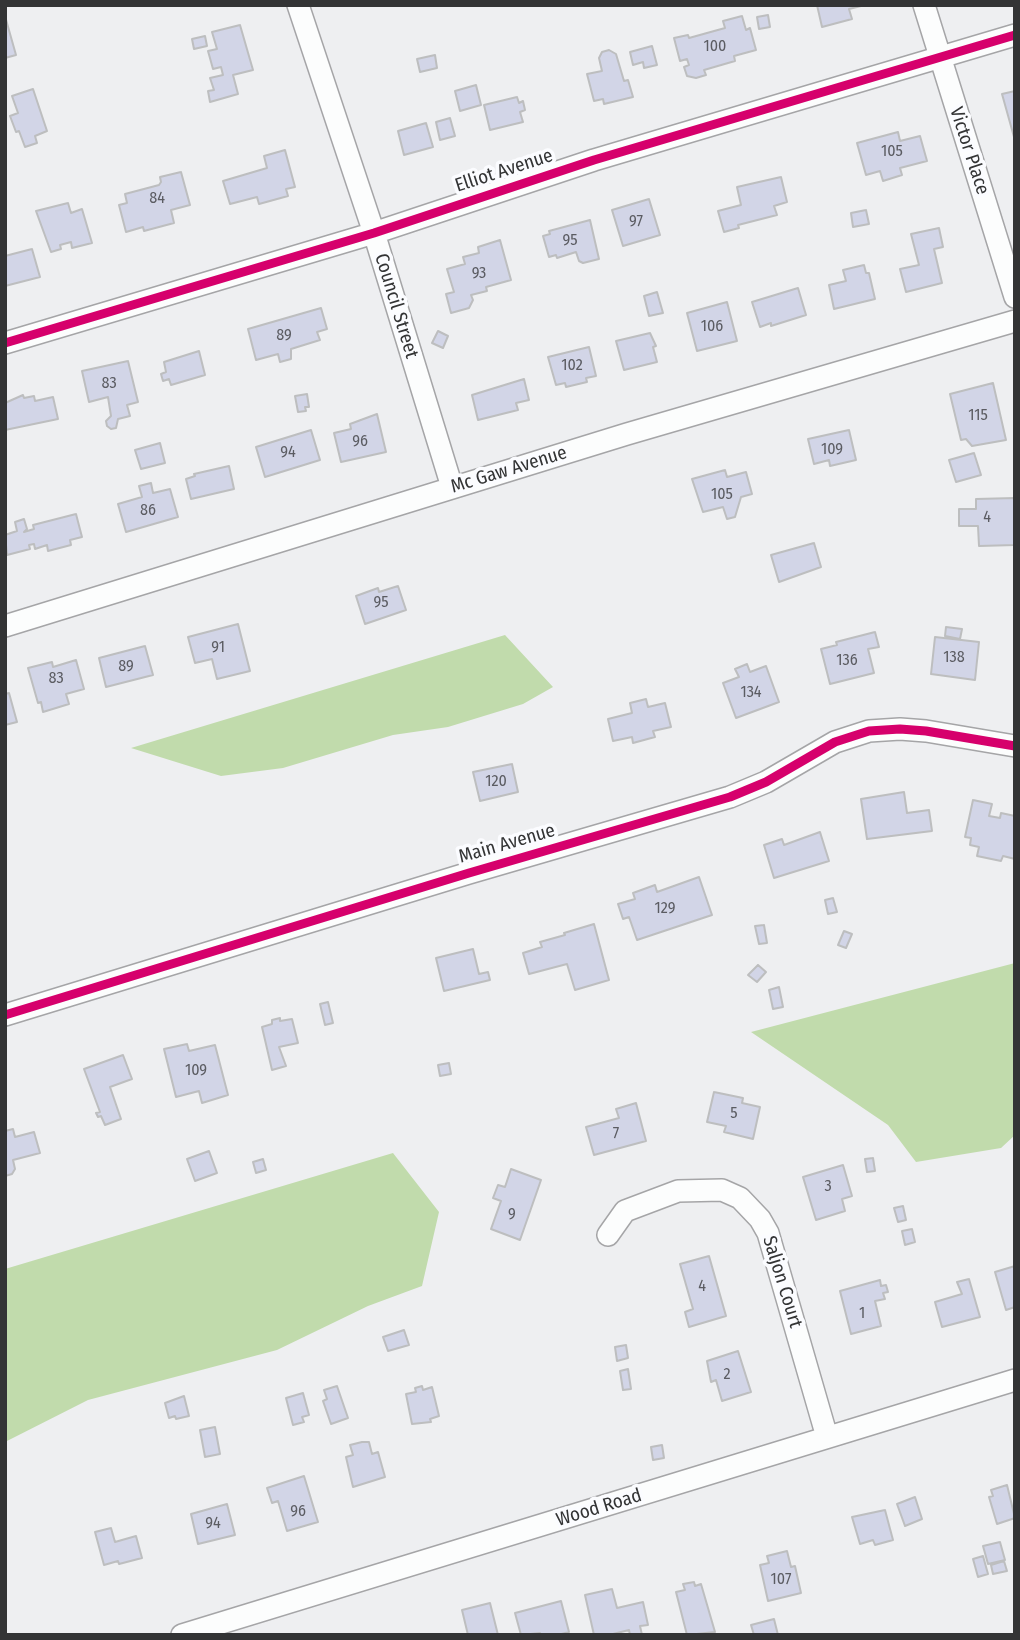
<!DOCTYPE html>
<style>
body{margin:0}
#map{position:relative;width:1020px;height:1640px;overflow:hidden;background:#eeeff1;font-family:"Fira Sans Condensed",sans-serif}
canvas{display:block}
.frame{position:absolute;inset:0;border:7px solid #333435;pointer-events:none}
</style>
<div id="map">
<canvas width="1020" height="1640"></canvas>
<div class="frame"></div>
</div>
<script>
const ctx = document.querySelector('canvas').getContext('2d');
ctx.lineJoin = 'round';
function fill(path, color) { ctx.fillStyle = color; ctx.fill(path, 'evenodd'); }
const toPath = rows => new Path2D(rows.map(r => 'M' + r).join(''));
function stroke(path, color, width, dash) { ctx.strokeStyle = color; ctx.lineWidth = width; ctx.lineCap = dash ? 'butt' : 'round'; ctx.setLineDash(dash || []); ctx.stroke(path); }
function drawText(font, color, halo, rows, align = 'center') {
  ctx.font = font + ' "Fira Sans Condensed",sans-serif'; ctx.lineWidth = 7; ctx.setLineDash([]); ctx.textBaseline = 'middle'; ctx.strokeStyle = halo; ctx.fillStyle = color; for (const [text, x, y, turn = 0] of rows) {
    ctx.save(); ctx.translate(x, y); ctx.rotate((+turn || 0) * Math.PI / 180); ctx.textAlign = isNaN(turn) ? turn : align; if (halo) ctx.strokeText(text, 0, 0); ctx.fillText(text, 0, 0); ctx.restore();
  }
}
fill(toPath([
 [505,635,553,687,523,704,448,727,393,735,283,768,221,776,131,748],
 [1015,963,1015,1135,1001,1148,916,1162,888,1125,751,1032],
 [393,1153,439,1212,422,1286,368,1306,277,1350,88,1400,5,1442,5,1269]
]), '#c1dbac');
const building = toPath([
 [817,5,865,5,849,9,852,19,822,27,817,5],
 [768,15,770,27,759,29,757,17,768,15],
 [5,16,16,55,5,58,5,16],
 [742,16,746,30,750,28,756,50,734,56,735,61,704,70,706,75,696,78,687,76,684,67,689,65,687,59,680,61,674,38,688,35,689,38,725,28,723,21,742,16],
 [240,25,253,70,233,75,238,94,210,102,208,91,214,90,210,78,223,75,221,67,213,69,208,51,217,49,212,32,240,25],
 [205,36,207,46,194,49,192,39,205,36],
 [652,46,657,65,644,68,643,62,633,65,630,52,652,46],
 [609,50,616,54,624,81,628,80,633,97,604,104,603,99,594,101,587,74,602,71,599,58,602,52,609,50],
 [435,55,437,68,420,72,417,59,435,55],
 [476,85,481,105,460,111,455,91,476,85],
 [33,89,47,131,35,136,37,143,25,147,19,131,16,132,10,116,18,113,12,96,33,89],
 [1015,91,1015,136,1014,137,1002,94,1015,91],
 [517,97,519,103,523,101,525,110,520,112,523,122,490,130,484,105,517,97],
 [450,118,455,136,440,140,436,122,450,118],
 [426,123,433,147,404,155,398,131,426,123],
 [898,132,900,141,920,136,927,161,900,168,902,175,883,181,880,171,866,175,857,143,898,132],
 [285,150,295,187,286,189,288,196,259,204,257,197,230,204,223,181,267,168,264,156,285,150],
 [181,172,190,205,171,210,174,223,144,231,143,227,126,232,119,205,127,203,125,194,159,185,161,182,160,177,181,172],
 [781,177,787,202,774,206,777,215,738,225,739,228,724,232,718,211,741,205,737,187,781,177],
 [649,199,660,235,623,246,612,210,649,199],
 [68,203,71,213,82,209,92,243,72,248,71,242,60,245,61,249,51,252,36,211,68,203],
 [866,210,869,224,853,227,851,213,866,210],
 [590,220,599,259,583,263,579,261,576,252,557,258,556,255,549,257,543,236,550,234,549,231,590,220],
 [939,228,943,247,934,249,942,283,906,292,900,269,919,265,911,234,939,228],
 [500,240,511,280,486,287,487,291,471,295,473,300,469,308,451,313,446,294,454,292,447,269,465,264,463,257,479,253,478,247,500,240],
 [32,249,40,277,5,286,5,256,32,249],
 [864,265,866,273,869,273,875,299,834,309,829,285,846,281,843,270,864,265],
 [798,288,806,315,771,326,771,323,760,327,752,302,798,288],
 [657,292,663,313,649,316,644,296,657,292],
 [727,302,737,341,697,351,687,313,727,302],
 [321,308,327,329,317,332,320,340,291,349,291,359,280,362,278,354,256,360,248,329,321,308],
 [438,331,448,336,443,348,432,343,438,331],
 [650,333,656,346,653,347,657,362,624,370,616,341,650,333],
 [589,347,596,376,586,378,587,382,566,387,565,383,556,385,548,357,589,347],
 [199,351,205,375,171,385,169,379,163,381,161,374,166,372,164,362,199,351],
 [128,361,138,402,127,405,130,416,118,419,116,428,111,429,107,426,106,421,111,416,108,397,89,402,82,371,128,361],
 [524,379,529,400,516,403,518,410,478,420,472,395,524,379],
 [993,383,1006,440,972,446,966,439,961,440,950,394,993,383],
 [307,394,309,407,305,407,306,411,298,412,295,396,307,394],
 [23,395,24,398,34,396,35,401,53,397,58,419,5,430,5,403,23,395],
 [377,414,386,452,341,462,334,433,351,429,350,424,377,414],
 [311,430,320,460,265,477,256,447,311,430],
 [849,430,856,460,830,466,829,460,814,464,808,439,849,430],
 [160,443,165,463,141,469,135,450,160,443],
 [974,453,981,475,956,482,949,460,974,453],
 [229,466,234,489,191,499,186,479,195,476,194,474,229,466],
 [725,470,727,477,746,472,752,494,741,497,735,517,727,519,723,507,703,512,692,479,725,470],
 [151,483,153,493,170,489,178,517,126,532,118,504,142,497,139,486,151,483],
 [1015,498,1015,545,979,546,978,526,959,526,959,509,976,509,976,499,1015,498],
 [76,514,82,537,70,540,71,545,48,551,47,545,35,549,34,544,29,545,30,549,7,555,5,535,17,531,15,522,24,519,27,529,24,532,34,529,33,525,76,514],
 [814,543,821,567,779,582,771,555,814,543],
 [398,586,406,610,365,624,356,596,378,588,379,592,398,586],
 [238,624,250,671,217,679,212,659,195,663,188,637,238,624],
 [946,627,962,629,960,639,945,636,946,627],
 [875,632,879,647,868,649,874,673,830,684,821,649,837,645,836,642,875,632],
 [935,637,979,642,975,680,931,674,935,637],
 [145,646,153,675,106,687,99,658,145,646],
 [76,660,84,689,66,694,69,704,43,712,41,702,38,703,28,668,52,662,53,667,76,660],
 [747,664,750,672,766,666,779,702,736,718,723,683,739,677,735,669,747,664],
 [9,693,17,722,5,725,5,694,9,693],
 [646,699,648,707,665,703,671,727,653,731,655,737,633,743,632,737,613,741,608,719,632,713,630,703,646,699],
 [512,764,518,792,480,801,473,772,512,764],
 [904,792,907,813,929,810,932,831,867,839,861,799,904,792],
 [973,800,992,804,989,816,1000,818,1001,813,1015,816,1015,859,1003,856,1001,861,977,856,979,847,970,845,971,838,965,837,973,800],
 [820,832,829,861,774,878,764,845,782,839,784,845,820,832],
 [699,877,712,915,637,940,629,917,623,919,618,904,635,899,633,893,655,885,657,892,699,877],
 [833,898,837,912,828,914,825,900,833,898],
 [594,924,609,980,575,990,567,964,529,974,523,953,542,947,540,942,565,935,564,933,594,924],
 [764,925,767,943,759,944,755,926,764,925],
 [844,931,852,934,846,948,838,945,844,931],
 [473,949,479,974,488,972,490,980,444,991,436,958,473,949],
 [758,965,766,972,757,982,748,975,758,965],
 [779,987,783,1007,773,1009,769,990,779,987],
 [328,1002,333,1023,325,1025,320,1004,328,1002],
 [280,1018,280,1021,292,1019,298,1043,279,1047,286,1066,272,1070,262,1027,272,1024,272,1020,280,1018],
 [187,1044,189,1051,215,1045,228,1095,202,1103,199,1091,176,1097,164,1049,187,1044],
 [123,1055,132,1079,110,1087,121,1119,105,1125,101,1116,98,1117,96,1113,100,1112,84,1069,123,1055],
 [449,1063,451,1074,440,1076,438,1065,449,1063],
 [714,1092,743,1098,742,1103,760,1107,753,1139,724,1132,726,1126,707,1122,714,1092],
 [636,1103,646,1141,594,1155,586,1127,619,1118,616,1109,636,1103],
 [13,1129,15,1137,34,1132,40,1153,13,1160,15,1169,12,1174,5,1176,5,1131,13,1129],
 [209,1151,217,1173,195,1181,187,1159,209,1151],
 [873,1158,875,1171,867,1172,865,1159,873,1158],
 [263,1159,266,1170,256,1173,253,1162,263,1159],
 [843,1165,852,1196,842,1199,845,1211,816,1220,803,1177,843,1165],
 [511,1169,541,1180,520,1240,491,1229,501,1201,493,1198,498,1185,505,1187,511,1169],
 [903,1206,906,1220,898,1222,894,1208,903,1206],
 [912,1229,915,1242,905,1245,902,1231,912,1229],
 [709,1256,726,1316,689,1327,685,1312,693,1309,680,1264,709,1256],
 [1015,1266,1015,1307,1006,1310,995,1272,1015,1266],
 [969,1279,980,1317,942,1327,935,1302,962,1294,957,1282,969,1279],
 [880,1280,881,1286,886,1285,888,1292,883,1293,885,1299,875,1301,881,1326,851,1334,840,1291,880,1280],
 [404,1330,409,1345,388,1351,383,1337,404,1330],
 [626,1345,628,1358,617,1361,615,1347,626,1345],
 [738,1351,751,1392,722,1401,716,1380,711,1382,707,1361,738,1351],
 [628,1369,631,1389,623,1390,620,1371,628,1369],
 [337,1386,348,1418,331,1424,323,1401,327,1399,324,1390,337,1386],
 [422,1386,423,1390,432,1387,439,1416,430,1419,431,1422,412,1424,406,1394,416,1392,415,1388,422,1386],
 [303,1393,309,1415,302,1417,304,1422,293,1425,286,1398,303,1393],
 [184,1396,189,1416,176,1419,175,1416,169,1418,165,1403,184,1396],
 [215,1427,220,1454,205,1457,200,1430,215,1427],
 [362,1442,369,1442,372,1454,378,1452,385,1477,353,1487,346,1457,353,1455,350,1445,362,1442],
 [662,1445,664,1458,653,1460,651,1447,662,1445],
 [304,1476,318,1522,287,1531,278,1501,272,1503,267,1488,304,1476],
 [1007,1485,1015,1518,997,1524,989,1497,993,1496,991,1490,1007,1485],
 [915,1497,922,1519,905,1526,897,1504,915,1497],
 [227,1504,235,1535,198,1544,191,1514,227,1504],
 [885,1510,893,1540,875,1545,873,1540,860,1544,852,1517,885,1510],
 [111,1528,115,1542,136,1536,142,1558,119,1564,118,1561,104,1565,95,1532,111,1528],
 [1000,1542,1005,1560,988,1564,983,1546,1000,1542],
 [787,1551,791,1567,795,1566,801,1593,768,1601,760,1565,769,1563,767,1556,787,1551],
 [983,1556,988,1574,978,1577,973,1559,983,1556],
 [1004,1561,1007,1571,993,1574,991,1565,1004,1561],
 [694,1582,695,1586,701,1584,715,1632,687,1635,676,1592,685,1590,683,1584,694,1582],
 [612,1589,617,1608,643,1602,648,1625,640,1626,642,1635,630,1635,629,1630,609,1635,594,1635,585,1595,612,1589],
 [561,1601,569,1632,558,1635,540,1635,540,1633,521,1635,515,1613,561,1601],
 [490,1603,498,1635,468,1635,462,1610,490,1603],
 [774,1619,778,1635,754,1635,751,1625,774,1619]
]);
fill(building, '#d2d5e7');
stroke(building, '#bdbebf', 2);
const street = toPath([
 [298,5,374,233,452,487],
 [924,5,1015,297],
 [5,343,374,233,594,160,1015,35],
 [5,626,627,434,1015,321],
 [5,1015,469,873,730,797,766,782,835,742,869,731,900,729,926,731,1015,746],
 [608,1235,625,1211,678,1191,722,1190,740,1198,760,1219,768,1233,827,1437],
 [182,1635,1015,1380]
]);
stroke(street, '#a5a5a7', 24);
stroke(street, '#fcfdfd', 21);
stroke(toPath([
 [5,343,374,233,594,160,1015,35],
 [5,1015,469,873,730,797,766,782,835,742,869,731,900,729,926,731,1015,746]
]), '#d6006c', 9);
drawText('16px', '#5b5c62', null, [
 ["100",715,47],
 ["105",892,152],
 ["84",157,199],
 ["97",636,222],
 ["95",570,241],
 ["93",479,274],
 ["106",712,327],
 ["89",284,336],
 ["102",572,366],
 ["83",109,384],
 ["115",978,416],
 ["96",360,442],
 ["109",832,450],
 ["94",288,453],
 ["105",722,495],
 ["86",148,511],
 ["4",987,518],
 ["95",381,603],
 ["91",218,648],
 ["138",954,658],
 ["136",847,661],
 ["89",126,667],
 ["83",56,679],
 ["134",751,693],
 ["120",496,782],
 ["129",665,909],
 ["109",196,1071],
 ["5",734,1114],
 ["7",616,1134],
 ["3",828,1187],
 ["9",512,1215],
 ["4",702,1287],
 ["1",862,1314],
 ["2",727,1375],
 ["96",298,1512],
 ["94",213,1524],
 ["107",781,1580]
]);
drawText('19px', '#333435', '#fbfcff', [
 ["Victor Place",969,151,72],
 ["Elliot Avenue",504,171,-18],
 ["Council Street",396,306,73],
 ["Mc Gaw Avenue",509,470,-17],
 ["Main Avenue",507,844,-16],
 ["Saljon Court",782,1282,73],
 ["Wood Road",599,1508,-17]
]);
</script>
